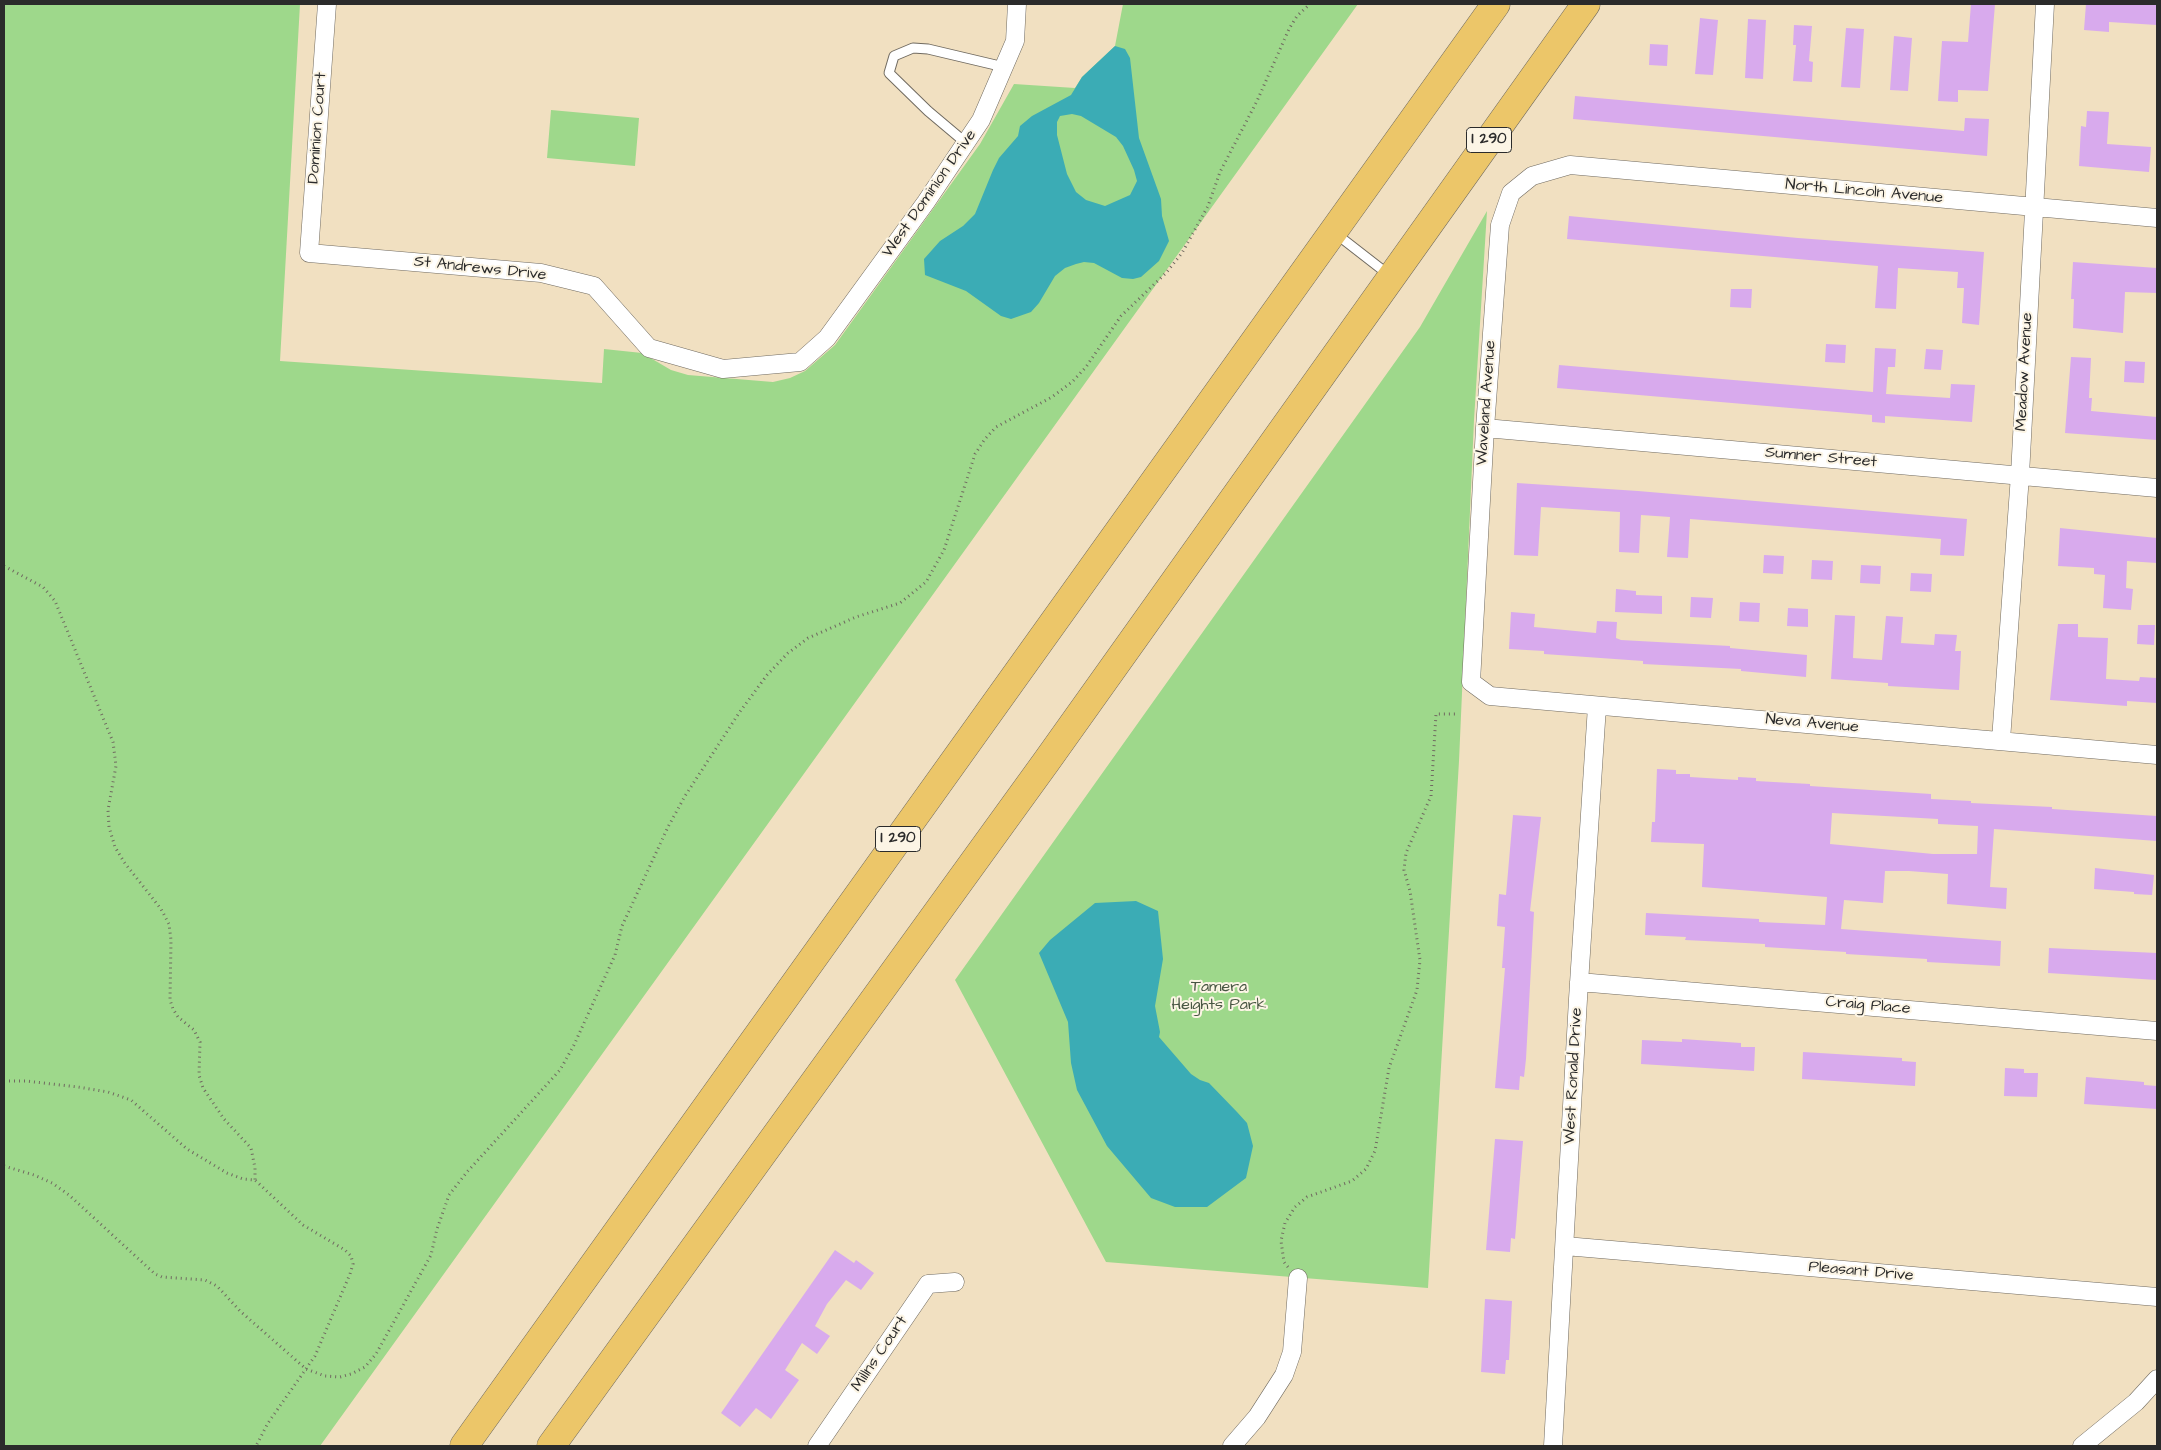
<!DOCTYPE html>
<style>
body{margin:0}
#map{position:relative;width:2161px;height:1450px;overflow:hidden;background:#f1e0c1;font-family:"Architects Daughter",sans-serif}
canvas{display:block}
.frame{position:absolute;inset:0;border:5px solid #2b2b2b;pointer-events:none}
</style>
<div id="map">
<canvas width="2161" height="1450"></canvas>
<div class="frame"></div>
</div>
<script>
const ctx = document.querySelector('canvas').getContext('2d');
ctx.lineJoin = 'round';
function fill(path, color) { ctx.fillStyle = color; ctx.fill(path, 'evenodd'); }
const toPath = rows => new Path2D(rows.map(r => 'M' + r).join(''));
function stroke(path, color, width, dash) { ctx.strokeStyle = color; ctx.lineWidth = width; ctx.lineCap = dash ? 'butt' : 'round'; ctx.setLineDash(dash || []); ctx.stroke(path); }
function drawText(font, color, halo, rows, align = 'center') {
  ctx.font = font + ' "Architects Daughter",sans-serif'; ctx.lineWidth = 4; ctx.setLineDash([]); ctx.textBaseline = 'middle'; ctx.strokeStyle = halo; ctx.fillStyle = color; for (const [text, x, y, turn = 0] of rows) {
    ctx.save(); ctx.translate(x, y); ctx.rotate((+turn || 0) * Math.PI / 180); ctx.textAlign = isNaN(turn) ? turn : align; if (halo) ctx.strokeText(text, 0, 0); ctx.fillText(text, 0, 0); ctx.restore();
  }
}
fill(toPath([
 [4,4,300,4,280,361,602,383,604,349,642,353,671,370,688,375,773,382,790,378,805,371,835,345,980,144,1014,84,1075,88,1082,77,1115,46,1123,4,1358,4,320,1446,4,1446],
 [551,110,639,118,635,166,547,158],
 [1487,211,1474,420,1459,761,1428,1288,1106,1262,955,980,1420,327]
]), '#9ed88b');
fill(toPath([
 [1115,46,1125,49,1130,58,1139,138,1161,199,1162,216,1169,241,1159,261,1141,277,1133,279,1122,278,1094,263,1084,262,1076,264,1065,268,1055,276,1039,303,1031,312,1011,319,1001,316,966,291,925,275,924,259,940,241,963,226,975,214,993,170,999,158,1018,136,1020,126,1032,116,1071,95,1082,77],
 [1072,114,1081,116,1116,137,1123,146,1134,170,1137,181,1130,195,1105,206,1086,200,1076,192,1067,174,1057,135,1057,122,1060,116],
 [1136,901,1158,911,1163,959,1155,1006,1160,1032,1159,1037,1191,1074,1200,1080,1209,1083,1237,1112,1247,1123,1253,1146,1246,1178,1207,1207,1175,1207,1151,1198,1107,1146,1077,1090,1071,1063,1068,1022,1039,953,1050,940,1095,903]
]), '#3bacb5');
fill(toPath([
 [1971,4,1995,4,1988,91,1958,90,1958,102,1938,101,1942,41,1968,42],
 [2086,4,2157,4,2157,25,2109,22,2109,32,2084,30],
 [1700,18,1718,20,1713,75,1695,74],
 [1748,19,1766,20,1763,79,1745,78],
 [1794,25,1812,26,1809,61,1813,62,1812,82,1793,81,1796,45,1793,45],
 [1846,28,1864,29,1860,88,1841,87],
 [1894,36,1912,38,1908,91,1890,90],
 [1650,44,1668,45,1667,66,1649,65],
 [1575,96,1964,131,1965,118,1989,119,1987,156,1573,119],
 [2087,111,2109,112,2107,144,2151,147,2149,172,2079,166,2081,126,2086,127],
 [1569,216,1798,238,1984,252,1979,325,1962,323,1964,288,1957,288,1958,272,1898,268,1896,309,1875,308,1878,266,1567,239],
 [2073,262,2157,268,2157,293,2125,292,2123,333,2073,328,2074,299,2071,299],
 [1731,289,1752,289,1751,308,1730,307],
 [1826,344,1846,345,1845,363,1825,362],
 [1875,348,1896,349,1895,367,1888,367,1886,394,1950,398,1951,384,1975,385,1972,422,1885,416,1885,423,1872,422,1872,415,1557,388,1559,365,1873,392],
 [1926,349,1943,350,1941,370,1924,369],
 [2071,357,2091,358,2089,398,2092,398,2091,411,2157,417,2157,440,2065,433],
 [2125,361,2145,362,2144,383,2124,382],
 [1517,483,1638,491,1967,519,1964,556,1940,555,1941,539,1690,519,1688,558,1667,557,1670,517,1641,515,1639,553,1619,552,1620,512,1541,507,1538,556,1514,555],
 [2060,528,2157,538,2157,563,2127,561,2126,588,2133,589,2131,610,2103,608,2105,575,2094,574,2094,568,2058,566],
 [1764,555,1784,556,1783,574,1763,573],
 [1812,560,1833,561,1832,580,1811,579],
 [1861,565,1881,566,1880,584,1860,583],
 [1911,573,1932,574,1931,592,1910,591],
 [1616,589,1636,591,1636,595,1662,596,1662,614,1615,612],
 [1691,597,1713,598,1711,618,1690,617],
 [1740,602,1760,603,1759,622,1739,621],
 [1788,608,1808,609,1808,627,1787,626],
 [1511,612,1535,614,1534,627,1596,633,1597,621,1617,622,1616,638,1621,640,1730,646,1730,648,1807,655,1806,677,1741,671,1741,669,1643,664,1643,661,1544,654,1544,651,1509,649],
 [1835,615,1855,616,1853,658,1882,660,1886,616,1903,617,1901,643,1934,645,1935,634,1957,635,1955,651,1961,651,1959,690,1888,686,1888,683,1831,679],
 [2058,624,2078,624,2078,637,2108,638,2106,679,2139,681,2140,677,2157,678,2157,703,2127,701,2127,706,2050,700],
 [2138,625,2155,625,2154,645,2137,644],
 [1657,769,1676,770,1676,774,1690,774,1690,777,1738,780,1738,777,1756,778,1756,781,1810,784,1810,786,1931,794,1931,799,1971,801,1971,803,2052,807,2052,809,2157,816,2157,841,1994,829,1990,887,2007,888,2006,909,1947,904,1948,874,1909,871,1885,871,1883,903,1844,900,1841,929,2001,941,2000,966,1927,962,1927,959,1846,954,1846,952,1765,947,1765,944,1685,940,1686,937,1645,935,1646,913,1759,919,1759,922,1825,925,1827,897,1702,887,1704,844,1651,842,1652,822,1655,822],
 [1832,813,1938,819,1938,824,1978,826,1977,854,1933,854,1830,844],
 [1513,815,1541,817,1530,911,1534,912,1526,1059,1524,1077,1520,1076,1519,1090,1495,1088,1505,968,1502,968,1505,927,1497,926,1499,894,1506,895],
 [2095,868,2154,875,2152,895,2134,894,2134,892,2094,889],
 [2049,948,2157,953,2157,980,2048,973],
 [1682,1039,1741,1043,1741,1047,1755,1047,1754,1071,1641,1064,1642,1040,1682,1042],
 [1803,1052,1902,1058,1902,1061,1916,1062,1915,1086,1802,1079],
 [2005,1068,2024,1069,2024,1073,2038,1073,2037,1097,2004,1096],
 [2086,1077,2144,1082,2144,1085,2157,1086,2157,1109,2084,1104],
 [1495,1139,1523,1141,1515,1239,1511,1238,1510,1252,1486,1250],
 [835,1250,854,1263,856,1260,874,1273,861,1290,846,1280,827,1304,815,1326,830,1336,817,1354,802,1343,785,1370,799,1380,771,1419,756,1408,740,1427,721,1413],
 [1485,1299,1512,1301,1509,1360,1506,1360,1505,1374,1481,1372]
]), '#d8aaed');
const service = toPath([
 [966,143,928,111,889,73,894,56,913,48,928,49,1004,67],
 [1335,233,1389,275]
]);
const minor = toPath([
 [327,4,309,253,541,273,594,286,649,348,723,369,800,362,827,338,926,202,981,120,1015,41,1017,4],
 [2157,218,1570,165,1532,176,1511,193,1500,225,1485,428,1471,682,1490,696,2157,755],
 [1485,428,2157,488],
 [2001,740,2020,475,2045,4],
 [1579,982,2157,1031],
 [1565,1246,2157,1297],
 [817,1446,928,1284,955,1282],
 [1232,1446,1257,1417,1284,1375,1292,1352,1298,1278],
 [1553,1446,1578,999,1597,706],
 [2082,1446,2136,1402,2157,1379]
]);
const motorway = toPath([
 [464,1446,1496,4],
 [551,1446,1046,762,1586,4]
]);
stroke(service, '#706a60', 11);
stroke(minor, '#706a60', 19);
stroke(motorway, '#706a60', 29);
stroke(toPath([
 [4,566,43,587,55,601,113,742,116,766,108,810,109,827,115,847,124,862,161,909,169,924,171,940,170,1000,173,1009,178,1017,194,1030,200,1042,199,1075,203,1088,224,1119,251,1148,255,1168,255,1180],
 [4,1081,26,1081,78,1087,108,1092,131,1100,187,1149,227,1173,243,1179,255,1180,303,1225,345,1250,351,1256,353,1264,350,1274,315,1356,268,1423,256,1446],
 [4,1166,34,1175,52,1183,69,1195,155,1274,162,1277,205,1280,217,1286,240,1311,306,1369,325,1376,340,1377,351,1374,365,1367,376,1354,431,1255,437,1229,449,1195,467,1172,560,1070,574,1045,615,955,622,926,668,827,685,796,739,713,767,675,788,653,808,638,856,617,900,603,926,582,944,550,975,454,985,439,996,427,1052,397,1072,382,1086,367,1121,316,1166,273,1182,253,1208,206,1220,172,1257,101,1289,29,1297,16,1310,4],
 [1288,1267,1284,1262,1281,1241,1285,1223,1295,1207,1307,1197,1352,1181,1366,1169,1375,1151,1389,1068,1417,990,1420,960,1410,891,1404,870,1406,853,1431,796,1436,714,1456,714]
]), '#706a60', 3, [1, 4]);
stroke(service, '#fff', 9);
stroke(minor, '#fff', 18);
stroke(motorway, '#ecc669', 28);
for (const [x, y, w] of [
 [1489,140,45],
 [898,839,45]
]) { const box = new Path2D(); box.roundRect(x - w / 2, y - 12.5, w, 25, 4); ctx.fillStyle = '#fcf5e5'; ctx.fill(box); stroke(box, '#2b2b2b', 1); }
drawText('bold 15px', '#2b2b2b', null, [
 ["I 290",1489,140],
 ["I 290",898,839]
]);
drawText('16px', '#2b2b2b', '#fcf5e5', [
 ["Dominion Court",318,128,-86],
 ["North Lincoln Avenue",1864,192,5],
 ["West Dominion Drive",930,194,-55],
 ["St Andrews Drive",480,269,6],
 ["Meadow Avenue",2025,372,-87],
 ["Waveland Avenue",1487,403,-86],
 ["Sumner Street",1821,458,5],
 ["Neva Avenue",1812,724,5],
 ["Craig Place",1868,1006,5],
 ["West Ronald Drive",1574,1076,-87],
 ["Pleasant Drive",1861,1272,5],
 ["Millns Court",880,1354,-56]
]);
drawText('16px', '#485643', '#fcf5e5', [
 ["Tamera",1219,988],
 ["Heights Park",1219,1006]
]);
</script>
